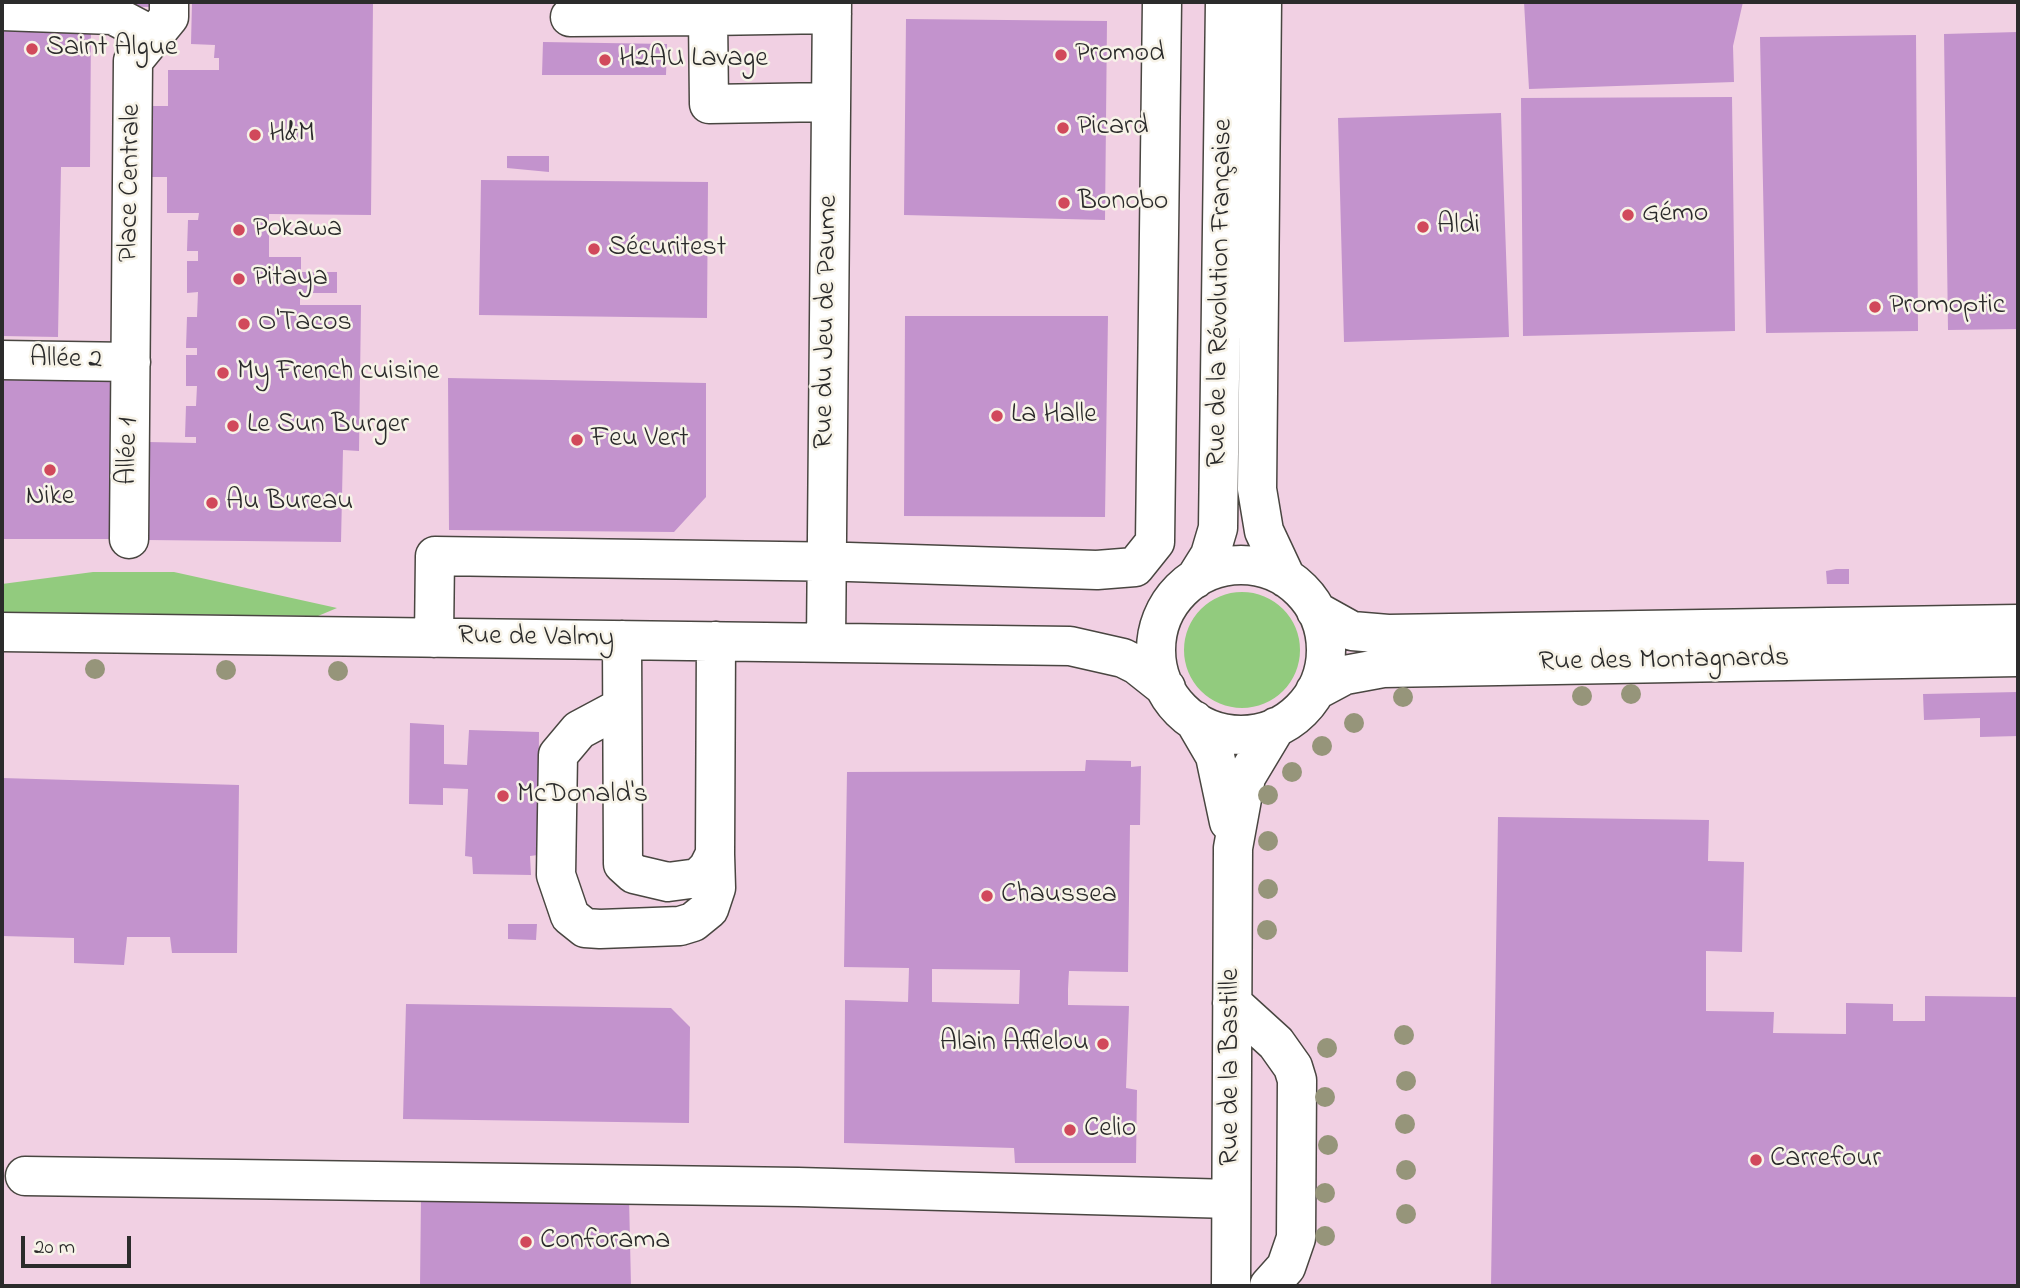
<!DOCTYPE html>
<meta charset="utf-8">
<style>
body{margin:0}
#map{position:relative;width:2020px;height:1288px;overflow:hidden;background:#f2dcbd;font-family:"Indie Flower",sans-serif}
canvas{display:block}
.frame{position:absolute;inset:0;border:4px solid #2b2b2b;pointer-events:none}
.scale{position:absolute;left:21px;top:1236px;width:110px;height:32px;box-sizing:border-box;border:4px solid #2b2b2b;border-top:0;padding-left:9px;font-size:21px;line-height:24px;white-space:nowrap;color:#2b2b2b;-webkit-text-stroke:5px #f7f3e8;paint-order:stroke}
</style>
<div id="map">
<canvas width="2020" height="1288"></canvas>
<div class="frame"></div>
<div class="scale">20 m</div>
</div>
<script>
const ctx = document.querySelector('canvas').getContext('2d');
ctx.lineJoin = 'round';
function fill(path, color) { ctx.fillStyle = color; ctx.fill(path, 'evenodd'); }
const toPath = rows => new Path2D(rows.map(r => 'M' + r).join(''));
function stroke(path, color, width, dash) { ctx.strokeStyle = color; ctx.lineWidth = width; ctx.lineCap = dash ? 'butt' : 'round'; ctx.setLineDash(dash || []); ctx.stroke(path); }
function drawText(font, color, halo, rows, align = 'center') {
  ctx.font = font + ' "Indie Flower",sans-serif'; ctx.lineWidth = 5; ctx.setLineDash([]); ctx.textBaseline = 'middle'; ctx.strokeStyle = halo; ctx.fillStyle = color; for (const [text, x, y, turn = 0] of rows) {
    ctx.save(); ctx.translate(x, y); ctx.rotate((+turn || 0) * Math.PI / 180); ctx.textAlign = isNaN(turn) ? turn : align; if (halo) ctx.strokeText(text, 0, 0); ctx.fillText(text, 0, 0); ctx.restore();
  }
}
fill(toPath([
 [2,2,2018,2,2018,1286,2,1286]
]), '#f1d0e3');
fill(toPath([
 [93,572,174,572,337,608,318,616,2,612,2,584],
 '1184 650a58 58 0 1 1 116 0a58 58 0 1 1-116 0Z'
]), '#92cb7e');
fill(toPath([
 [98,2,152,2,152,7,98,6],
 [192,2,373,2,371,215,269,214,269,257,301,257,301,272,337,272,337,293,300,293,300,305,361,305,359,451,343,450,341,542,147,540,148,442,196,443,196,437,185,437,186,406,196,406,197,386,186,386,186,355,197,355,197,348,186,348,187,317,197,317,198,292,187,293,187,261,198,261,198,251,187,251,188,220,198,220,199,213,167,213,167,177,143,177,144,106,168,106,168,70,219,70,219,58,214,58,215,45,191,44],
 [1524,2,1743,2,1733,46,1734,82,1529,89],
 [906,19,1107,21,1105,220,904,215],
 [2,26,91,27,90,167,61,167,58,337,2,336],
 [2018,32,2018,329,1948,330,1944,34],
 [1916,35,1918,331,1766,333,1760,37],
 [543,42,667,44,666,75,542,75],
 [1732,97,1735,331,1523,336,1521,98],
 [1501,113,1509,337,1344,342,1338,118],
 [507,156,549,156,549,172,507,168],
 [481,180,708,182,707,318,479,315],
 [905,316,1108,316,1105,517,904,516],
 [448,378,706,383,706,497,674,532,449,530],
 [2,380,115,381,113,539,2,539],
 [1836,569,1849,569,1849,584,1827,584,1826,571],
 [2018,692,2018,736,1980,737,1980,718,1924,720,1923,694],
 [410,723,444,725,444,764,467,765,469,730,539,732,538,855,530,856,531,875,473,874,472,857,465,856,468,789,443,788,443,805,409,804],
 [1086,760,1131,761,1131,767,1141,766,1140,825,1130,825,1128,972,1069,971,1068,989,1068,1005,1129,1006,1126,1088,1137,1090,1136,1163,1015,1163,1014,1148,844,1143,845,1000,908,1002,909,968,844,967,847,772,1085,771],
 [932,969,1020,970,1019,1004,932,1002],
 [2,778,239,785,237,953,172,953,170,937,127,937,124,965,74,963,74,938,2,936],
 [1498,817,1709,820,1708,861,1744,862,1742,952,1706,951,1706,1011,1774,1012,1773,1033,1846,1034,1846,1003,1893,1004,1893,1021,1925,1021,1925,996,2018,997,2018,1286,1491,1286],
 [508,924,537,924,536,940,508,939],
 [406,1004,671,1008,690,1027,689,1123,403,1119],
 [629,1197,631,1286,420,1286,421,1198]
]), '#c393cd');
const minor = toPath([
 [1262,2,1257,489,1264,531,1286,578],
 [2,11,113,15,153,36],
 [570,17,708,16],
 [830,102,709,104,708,16,832,14],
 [2,360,131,362],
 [129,539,133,61,169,17,169,2],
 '1156 650a85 85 0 1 1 170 0a85 85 0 1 1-170 0Z',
 [1195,579,1210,555,1218,528,1225,2],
 [1316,611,1352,631,1388,634,2018,624],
 [2,632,1070,646,1123,658,1137,665,1166,688],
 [434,638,435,556,849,562,1097,570,1135,567,1155,542,1162,2],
 [622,640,623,864,634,874,668,882,698,878,708,868,715,854,716,641],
 [826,643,832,2],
 [1315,691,1345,675,1383,668,2018,657],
 [622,707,579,730,558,755,556,875,570,916,585,928,600,929,680,926,693,922,709,909,716,888,715,854],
 [1194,720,1215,756,1229,822],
 [1232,1003,1276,1043,1293,1067,1297,1080,1296,1238,1286,1267,1269,1286],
 [25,1176,798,1187,1231,1199],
 [1231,1286,1233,848,1246,777,1276,727]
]);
stroke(minor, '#494641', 41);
stroke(minor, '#fff', 38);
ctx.fillStyle = '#96957a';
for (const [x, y] of [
 [95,669],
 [226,670],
 [338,671],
 [1631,694],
 [1582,696],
 [1403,697],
 [1354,723],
 [1322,746],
 [1292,772],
 [1268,795],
 [1268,841],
 [1268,889],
 [1267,930],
 [1404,1035],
 [1327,1048],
 [1406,1081],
 [1325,1097],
 [1405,1124],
 [1328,1145],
 [1406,1170],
 [1325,1193],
 [1406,1214],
 [1325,1236]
]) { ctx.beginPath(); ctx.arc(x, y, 10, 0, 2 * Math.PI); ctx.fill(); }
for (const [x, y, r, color] of [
 [32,49,7,"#d1495b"],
 [1061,55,7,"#d1495b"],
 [605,60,7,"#d1495b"],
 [1063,128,7,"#d1495b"],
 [255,135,7,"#d1495b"],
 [1064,203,7,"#d1495b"],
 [1628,215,7,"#d1495b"],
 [1423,227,7,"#d1495b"],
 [239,230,7,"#d1495b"],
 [594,249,7,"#d1495b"],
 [239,279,7,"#d1495b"],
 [1875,307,7,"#d1495b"],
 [244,324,7,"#d1495b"],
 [223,373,7,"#d1495b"],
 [997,416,7,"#d1495b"],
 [233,426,7,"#d1495b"],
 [577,440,7,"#d1495b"],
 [50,470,7,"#d1495b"],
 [212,503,7,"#d1495b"],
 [503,796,7,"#d1495b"],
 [987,896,7,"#d1495b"],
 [1103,1044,7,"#d1495b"],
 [1070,1130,7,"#d1495b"],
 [1756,1160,7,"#d1495b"],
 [526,1242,7,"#d1495b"]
]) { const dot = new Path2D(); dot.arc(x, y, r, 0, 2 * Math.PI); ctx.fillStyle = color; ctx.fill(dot); stroke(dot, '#f7f3e8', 2.5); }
drawText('28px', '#2b2b2b', '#f7f3e8', [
 ["Saint Algue",46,49],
 ["Promod",1075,55],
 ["H2AU Lavage",619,60],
 ["Picard",1077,128],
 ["H&M",269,135],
 ["Bonobo",1078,203],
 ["Gémo",1642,215],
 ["Aldi",1437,227],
 ["Pokawa",253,230],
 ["Sécuritest",608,249],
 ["Pitaya",253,279],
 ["Promoptic",1889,307],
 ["O'Tacos",258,324],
 ["My French cuisine",237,373],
 ["La Halle",1011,416],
 ["Le Sun Burger",247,426],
 ["Feu Vert",591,440],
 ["Nike",50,498,"center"],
 ["Au Bureau",226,503],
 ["McDonald's",517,796],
 ["Chaussea",1001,896],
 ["Alain Afflelou",1089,1044,"right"],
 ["Celio",1084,1130],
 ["Carrefour",1770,1160],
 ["Conforama",540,1242]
], 'left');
drawText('28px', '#2b2b2b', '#f7f3e8', [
 ["Place Centrale",132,183,-89],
 ["Rue de la Révolution Française",1222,293,-89],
 ["Rue du Jeu de Paume",828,322,-89],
 ["Allée 2",66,361,1],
 ["Allée 1",130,451,-89],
 ["Rue de Valmy",536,639,1],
 ["Rue des Montagnards",1664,662,-1],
 ["Rue de la Bastille",1232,1067,-90]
]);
</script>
